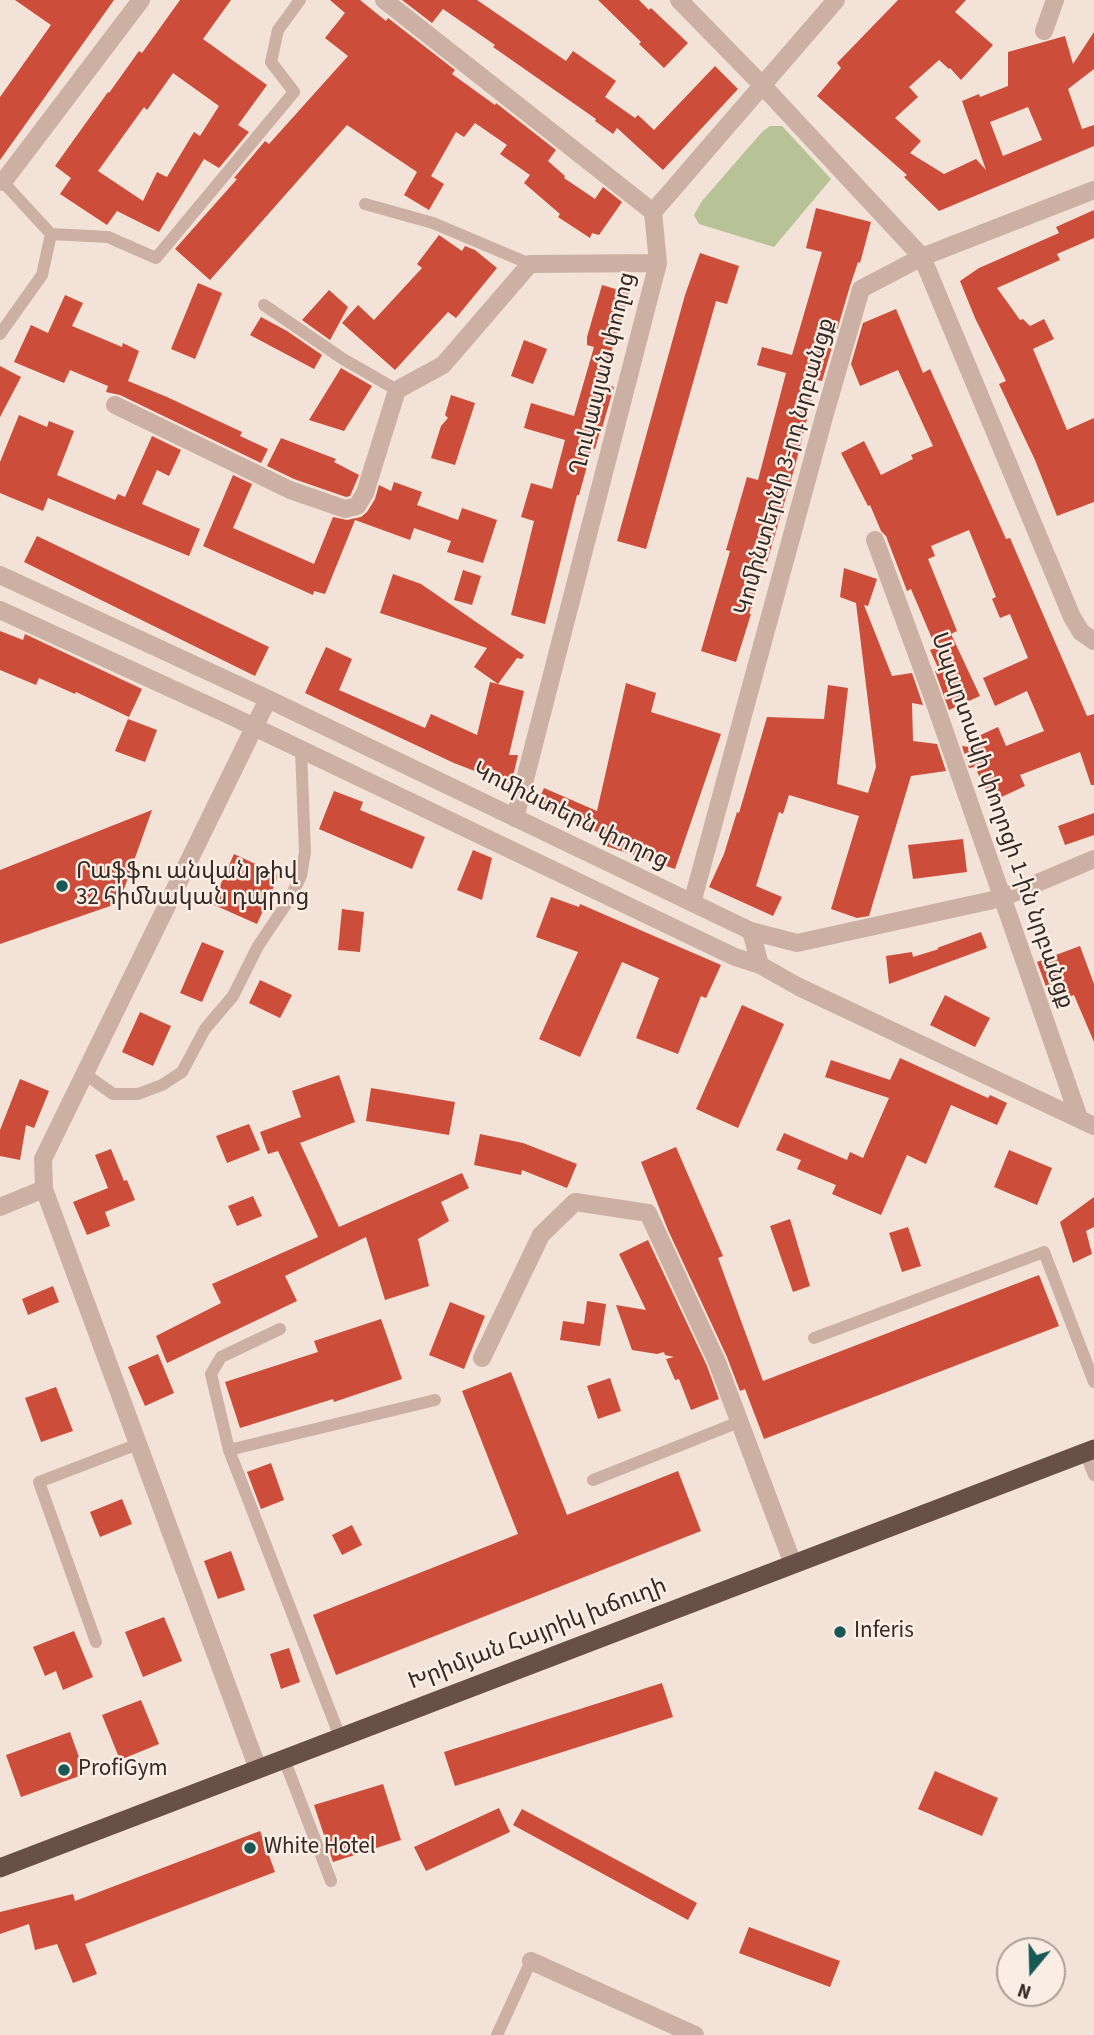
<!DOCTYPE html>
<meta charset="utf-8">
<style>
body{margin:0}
#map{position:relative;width:1094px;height:2035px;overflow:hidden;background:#f2e2d7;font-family:"Source Sans 3",sans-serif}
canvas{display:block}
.north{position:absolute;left:996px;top:1937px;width:70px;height:70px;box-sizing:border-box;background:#faede4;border:2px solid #ab9f98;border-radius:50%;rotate:199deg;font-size:19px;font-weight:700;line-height:28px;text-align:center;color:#352925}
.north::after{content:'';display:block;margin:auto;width:24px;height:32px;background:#195955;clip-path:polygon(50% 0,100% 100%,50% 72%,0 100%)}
</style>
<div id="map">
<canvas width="1094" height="2035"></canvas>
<div class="north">N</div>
</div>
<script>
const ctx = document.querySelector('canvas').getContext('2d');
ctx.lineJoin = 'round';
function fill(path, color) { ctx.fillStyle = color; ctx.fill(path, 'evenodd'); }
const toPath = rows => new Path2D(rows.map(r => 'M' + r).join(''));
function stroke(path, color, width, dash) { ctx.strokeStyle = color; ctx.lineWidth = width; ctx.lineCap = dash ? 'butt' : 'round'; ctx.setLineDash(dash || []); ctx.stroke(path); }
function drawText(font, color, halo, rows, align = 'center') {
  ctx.font = font + ' "Source Sans 3","Noto Sans Armenian",sans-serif'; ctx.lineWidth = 5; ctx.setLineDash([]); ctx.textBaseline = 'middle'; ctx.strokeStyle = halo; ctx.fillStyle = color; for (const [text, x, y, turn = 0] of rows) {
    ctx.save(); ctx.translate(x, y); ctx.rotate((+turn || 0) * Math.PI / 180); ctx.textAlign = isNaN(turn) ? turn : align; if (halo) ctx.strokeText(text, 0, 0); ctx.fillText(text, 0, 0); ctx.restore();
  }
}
fill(toPath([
 [770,126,782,126,831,179,774,247,699,224,694,215,702,201,762,132]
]), '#b8c297');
fill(toPath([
 [15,0,114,0,0,160,0,97,51,25],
 [180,0,231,0,203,39,267,85,238,125,249,132,219,168,204,159,159,232,117,211,107,225,60,194,71,178,55,166,108,92,109,93,139,51,142,53],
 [173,73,219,106,200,136,194,132,167,177,157,172,143,201,98,171,144,107,147,110],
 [330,0,360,0,386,21,388,18,455,70,452,74,495,105,496,103,556,150,548,161,565,176,564,178,595,199,603,187,622,202,599,235,592,233,590,238,558,217,560,214,524,183,530,175,500,154,507,145,475,123,464,137,456,132,431,176,444,184,429,210,404,195,417,172,347,125,210,280,175,249,237,179,234,178,265,141,269,144,348,56,325,38,345,13],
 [402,0,477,0,566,61,573,51,616,81,605,97,635,118,638,115,654,130,715,66,738,89,663,170,617,128,613,134,595,121,596,119,493,47,495,45,443,9,432,23],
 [598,0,639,0,649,10,651,8,688,43,664,68,639,44,641,42],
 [898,0,966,0,955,12,993,45,961,80,950,68,949,69,939,60,909,87,918,97,895,118,921,141,910,153,944,174,976,159,986,170,962,101,979,94,980,97,1008,86,1008,52,1065,36,1073,64,1094,32,1094,69,1068,89,1082,129,1094,125,1094,146,939,211,904,177,907,175,817,96,841,68,837,63],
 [1028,107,1042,140,1003,156,990,122],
 [816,208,871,222,860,263,858,262,850,286,822,381,817,380,795,466,767,562,765,561,749,614,751,614,736,662,701,651,730,551,726,550,747,477,758,480,786,373,757,365,762,347,792,355,822,252,806,248],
 [1094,210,1094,238,1057,254,1060,260,997,288,1020,320,1023,319,1030,326,1044,319,1054,339,1033,349,1067,430,1094,418,1094,502,1057,516,1035,460,999,384,1006,381,975,318,960,281,979,268,1059,233,1056,227],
 [439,235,462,251,465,246,475,250,497,268,456,318,448,312,395,370,342,323,358,305,374,320,422,268,417,264],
 [700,253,739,266,727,304,716,301,646,549,617,541,685,295],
 [198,283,222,293,195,359,171,349],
 [602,285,629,293,602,383,614,387,602,428,601,428,595,449,592,448,579,495,577,495,545,624,511,615,534,521,521,517,531,483,552,489,565,440,524,428,531,403,574,416,594,347,587,345,587,337],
 [329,290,348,307,330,340,302,320],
 [65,295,83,303,72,326,122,347,123,343,139,351,128,381,167,397,242,432,240,436,268,449,261,463,120,395,106,392,108,386,70,370,64,383,14,362,31,325,48,333],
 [896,309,923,373,930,369,1006,539,1010,538,1087,716,1094,714,1094,785,1091,785,1080,752,1020,775,1025,786,991,802,975,767,969,768,962,746,976,748,972,739,998,727,1006,746,1044,731,1027,691,995,706,983,678,1028,658,1010,614,1000,618,992,599,996,597,969,530,931,546,935,556,928,559,957,631,951,634,980,696,949,710,935,671,939,670,930,650,936,648,911,589,907,591,886,536,881,531,870,505,868,506,841,453,864,441,881,475,913,459,911,455,933,446,898,370,860,386,851,364,863,323],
 [261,317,287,331,322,355,314,369,250,335],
 [524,340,547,349,533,384,511,376],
 [0,366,21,377,0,417],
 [341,368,372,386,344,431,309,420],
 [451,395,475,403,455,465,431,458,441,426,448,418,445,415],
 [19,415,47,427,49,421,74,431,57,475,115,500,118,494,125,497,152,436,181,450,169,476,157,470,142,504,200,529,189,556,48,498,43,511,0,493,0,462],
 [281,438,336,459,334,462,359,475,350,496,346,497,294,479,267,466],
 [233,475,252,484,233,528,314,564,333,517,347,520,361,517,367,512,375,499,379,485,391,491,394,482,422,492,417,505,458,520,462,508,497,520,483,563,447,552,451,541,414,528,410,540,355,520,325,594,314,591,313,595,203,546],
 [37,536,269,647,255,676,24,562],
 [844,568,877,579,868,606,864,605,892,676,912,673,923,705,912,703,913,741,937,744,946,771,911,776,869,916,857,918,831,909,859,816,789,795,783,814,779,812,756,886,782,897,773,916,709,887,724,854,737,812,739,813,767,717,824,719,828,685,848,688,837,784,868,793,876,767,856,603,840,597],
 [463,570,481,576,472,605,454,600],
 [393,574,421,584,524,655,522,659,517,658,498,684,474,667,487,648,380,613],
 [0,631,23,640,25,634,142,689,129,717,76,692,75,694,39,678,36,685,0,670],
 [326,647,352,659,339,690,425,728,431,714,477,735,490,682,524,691,509,755,518,755,511,785,454,763,305,693],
 [626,683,656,693,651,712,721,734,675,869,606,846,609,837,536,806,544,788,597,811],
 [128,719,157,730,145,762,115,751],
 [334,791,363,802,360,810,425,837,412,869,319,829],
 [152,810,119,903,0,944,0,870],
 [1094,813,1094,835,1065,845,1058,826],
 [963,839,967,872,913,879,908,845],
 [473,850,492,858,482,900,457,890],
 [234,854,279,875,257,924,212,904],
 [551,897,579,907,580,904,721,965,706,998,701,996,678,1054,636,1038,659,978,622,962,580,1057,539,1039,578,952,536,937],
 [342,909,364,912,360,952,338,950],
 [981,932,987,948,889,984,886,956,912,952,913,957,939,949,937,948],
 [202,942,224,951,202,1002,180,993],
 [1080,946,1094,984,1094,1042,1074,995,1052,1003,1037,962],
 [260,980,292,995,280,1018,249,1003],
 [945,995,990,1018,975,1047,930,1025],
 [742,1005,784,1024,738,1128,696,1109],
 [140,1012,171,1026,153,1066,122,1052],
 [900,1058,988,1098,990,1095,1007,1103,997,1125,951,1105,926,1164,907,1155,881,1215,832,1194,836,1185,797,1169,801,1160,776,1150,784,1133,847,1160,850,1152,863,1158,889,1098,825,1077,831,1060,890,1080],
 [339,1075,355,1122,300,1143,339,1227,462,1173,469,1188,441,1202,449,1221,418,1239,429,1286,385,1300,366,1237,285,1276,297,1301,167,1363,156,1336,221,1303,212,1284,318,1237,278,1151,268,1154,260,1132,301,1117,292,1091],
 [20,1079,49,1091,34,1128,26,1125,20,1160,0,1156,0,1130],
 [371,1088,455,1102,449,1135,366,1121],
 [249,1124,260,1150,227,1163,216,1136],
 [480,1134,523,1143,577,1164,567,1188,522,1170,521,1175,474,1165],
 [676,1147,723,1256,718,1258,763,1381,1039,1275,1059,1326,764,1439,745,1389,740,1391,727,1357,668,1230,641,1162],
 [111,1149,124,1181,127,1180,135,1200,105,1212,110,1226,87,1235,73,1202,108,1188,95,1155],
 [1009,1150,1052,1168,1037,1205,994,1187],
 [253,1196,262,1216,237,1226,228,1206],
 [1094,1197,1094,1227,1086,1231,1092,1254,1073,1263,1060,1222],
 [790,1219,810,1286,793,1292,770,1226],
 [908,1227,921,1266,902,1272,889,1233],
 [648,1240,707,1366,719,1399,691,1410,679,1379,675,1380,666,1359,674,1357,665,1355,664,1352,657,1354,632,1350,616,1305,646,1310,619,1254],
 [53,1286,59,1302,28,1315,22,1299],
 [587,1301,606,1304,600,1346,560,1340,563,1321,584,1324],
 [450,1302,485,1316,464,1369,429,1355],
 [381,1319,402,1379,334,1402,333,1399,240,1428,225,1382,318,1352,314,1341],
 [158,1354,174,1393,145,1406,128,1367],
 [511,1372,567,1515,678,1471,701,1531,336,1675,313,1615,518,1534,462,1391],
 [610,1378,621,1411,598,1419,587,1386],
 [56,1387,73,1431,41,1442,25,1398],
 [271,1463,284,1500,261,1509,247,1472],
 [122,1499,132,1524,100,1537,90,1512],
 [352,1525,362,1545,342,1555,332,1535],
 [231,1551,245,1590,218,1599,204,1561],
 [164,1617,182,1661,143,1677,125,1632],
 [74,1631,93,1677,63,1690,56,1671,45,1676,33,1647],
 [289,1648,300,1682,281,1689,270,1654],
 [662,1683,673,1717,455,1786,444,1752],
 [141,1700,159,1744,120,1760,102,1715],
 [70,1732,85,1774,21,1797,6,1755],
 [935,1771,998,1798,982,1836,918,1809],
 [383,1784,401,1840,333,1862,314,1805],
 [499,1808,510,1832,426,1871,414,1847],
 [522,1809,697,1903,688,1920,513,1825],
 [260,1831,275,1872,85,1944,97,1974,73,1983,57,1944,35,1950,29,1924,0,1934,0,1912,73,1894,75,1901],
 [749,1927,840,1961,830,1987,739,1953]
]), '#cd4d3b');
stroke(toPath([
 [0,182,3,182,51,234,108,237,156,258,294,92,271,62,278,30,300,0],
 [365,204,433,223,530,264],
 [264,305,343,359,397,390],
 [0,334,42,275,51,234],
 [85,1074,113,1094,138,1094,162,1085,182,1072,205,1029,233,996,258,946,289,900,301,876,305,852,301,749],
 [280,1329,221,1357,211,1374,229,1450,340,1737],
 [814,1338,1044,1252,1094,1382],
 [229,1450,435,1400],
 [1085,1452,1094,1475],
 [593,1480,739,1422],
 [96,1642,39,1482,138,1444],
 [284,1759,331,1881],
 [497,2035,531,1961]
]), '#cbb0a3', 12);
stroke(toPath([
 [384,0,653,212],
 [679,0,763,86,922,257,1072,617,1081,632,1094,641],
 [1044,31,1055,0],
 [3,182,141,0],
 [115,405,290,490,345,509,357,506,365,493,397,390,443,365,530,264,658,263],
 [875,540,933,698,1079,1118],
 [0,575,268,699,751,931,760,965,799,987,1094,1126],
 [0,610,227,714,735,957,760,965],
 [515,818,658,263,653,212,836,0],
 [692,903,824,417,861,289,922,257,1094,190],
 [751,931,797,943,1002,898,1094,859],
 [0,1207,44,1189],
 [482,1358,541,1235,575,1202,648,1213,717,1362,793,1564],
 [258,1769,44,1189,43,1159,268,699],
 [531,1961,695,2035]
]), '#cbb0a3', 18);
stroke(toPath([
 [0,1868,1094,1449]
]), '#684f48', 19);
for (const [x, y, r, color] of [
 [62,886,7,"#195955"],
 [840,1632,7,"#195955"],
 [64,1770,7,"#195955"],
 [250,1848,7,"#195955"]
]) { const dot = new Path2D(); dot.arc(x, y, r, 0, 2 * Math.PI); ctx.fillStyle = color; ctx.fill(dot); stroke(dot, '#faede4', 2.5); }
drawText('23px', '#352925', '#faede4', [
 ["Ղուկասյան փողոց",604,374,-76],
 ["Կոմինտերնի 3-րդ նրբանցք",786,467,-74],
 ["Կոմինտերն փողոց",570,817,26],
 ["Սպարտակի փողոցի 1-ին նրբանցք",1001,821,71],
 ["Խրիմյան Հայրիկ խճուղի",538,1635,-21]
]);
drawText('23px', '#352925', '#faede4', [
 ["Րաֆֆու անվան թիվ",76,873],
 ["32 հիմնական դպրոց",76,899],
 ["Inferis",854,1632],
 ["ProfiGym",78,1770],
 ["White Hotel",264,1848]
], 'left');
</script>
